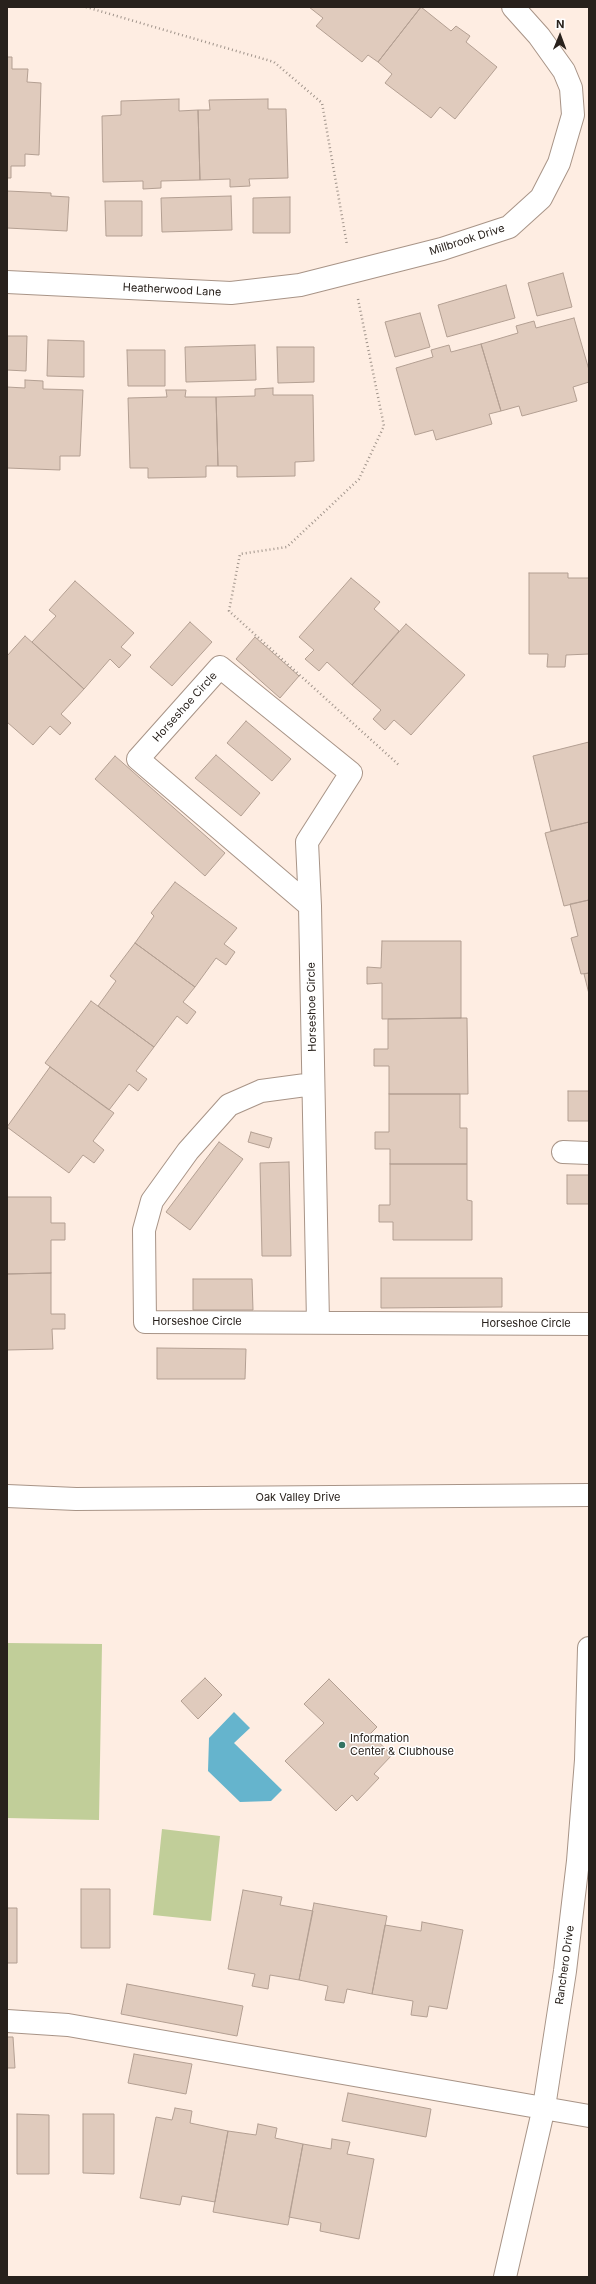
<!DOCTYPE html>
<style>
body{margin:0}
#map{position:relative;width:596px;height:2284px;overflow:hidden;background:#feede2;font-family:Inter,sans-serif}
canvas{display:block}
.frame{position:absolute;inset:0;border:8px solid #28211c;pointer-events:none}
.north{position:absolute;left:540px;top:16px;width:40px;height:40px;-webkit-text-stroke:3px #fff;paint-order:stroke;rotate:1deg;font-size:11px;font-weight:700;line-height:16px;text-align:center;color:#28211c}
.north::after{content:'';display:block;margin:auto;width:14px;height:18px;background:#28211c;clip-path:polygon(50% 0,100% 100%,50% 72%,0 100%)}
</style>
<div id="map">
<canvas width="596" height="2284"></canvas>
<div class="frame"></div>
<div class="north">N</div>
</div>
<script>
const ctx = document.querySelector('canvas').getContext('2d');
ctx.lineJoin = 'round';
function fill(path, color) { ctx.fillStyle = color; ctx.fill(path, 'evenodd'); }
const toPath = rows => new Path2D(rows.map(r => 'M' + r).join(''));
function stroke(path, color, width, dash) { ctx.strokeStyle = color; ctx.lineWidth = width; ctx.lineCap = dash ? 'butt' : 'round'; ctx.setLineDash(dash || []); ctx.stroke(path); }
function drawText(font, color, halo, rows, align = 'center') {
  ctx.font = font + ' Inter,sans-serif'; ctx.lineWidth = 3; ctx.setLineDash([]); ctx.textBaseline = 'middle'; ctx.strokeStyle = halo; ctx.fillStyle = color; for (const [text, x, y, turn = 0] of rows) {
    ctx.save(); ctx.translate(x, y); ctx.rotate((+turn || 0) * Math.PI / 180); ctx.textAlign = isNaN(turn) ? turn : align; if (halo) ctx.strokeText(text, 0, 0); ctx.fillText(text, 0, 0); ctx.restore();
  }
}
fill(toPath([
 [7,1643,102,1644,99,1820,7,1818],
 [162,1829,220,1836,211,1921,153,1915]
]), '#c1ce99');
fill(toPath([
 [234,1712,250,1728,234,1743,282,1790,271,1801,240,1802,208,1771,209,1738]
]), '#65b4cd');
const building = toPath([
 [309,7,421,7,378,62,368,55,362,62,316,26,323,18,309,7],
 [421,7,451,31,456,26,470,36,466,42,497,67,455,119,440,107,431,118,385,83,392,74,378,62,421,7],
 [7,57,12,57,12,69,28,69,27,82,41,83,39,155,25,154,25,166,11,166,11,178,7,178,7,57],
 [179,99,179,111,198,110,200,180,161,181,161,188,143,189,143,181,103,182,102,116,121,115,121,101,179,99],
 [268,99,268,109,286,109,288,178,249,179,250,186,230,187,230,179,200,180,198,110,210,110,209,100,268,99],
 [7,191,51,193,51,196,69,197,67,231,7,228,7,191],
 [231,196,232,230,162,232,161,198,231,196],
 [290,197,290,233,253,233,253,198,290,197],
 [105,201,142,201,142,236,106,236,105,201],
 [563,273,572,307,537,316,528,283,563,273],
 [506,285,515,318,447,337,438,305,506,285],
 [420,313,430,347,395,357,385,322,420,313],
 [574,318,589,370,589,382,573,387,577,401,522,416,519,406,501,411,481,344,518,333,516,326,534,321,536,328,574,318],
 [7,336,27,336,26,371,7,370,7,336],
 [48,340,84,341,84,377,47,376,48,340],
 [481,344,501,411,489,414,492,424,436,440,433,430,415,435,396,368,433,357,431,350,449,345,451,352,481,344],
 [255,345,256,380,186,382,185,347,255,345],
 [277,347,314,347,314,382,278,383,277,347],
 [127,350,165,350,165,386,128,386,127,350],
 [25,380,43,381,43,389,83,390,80,456,60,456,60,470,7,468,7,387,25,388,25,380],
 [273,388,273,395,313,395,314,461,295,462,295,476,237,477,237,466,218,466,216,397,255,396,255,389,273,388],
 [166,390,186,390,185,397,216,397,218,466,206,466,206,477,148,478,148,468,130,468,128,398,167,397,166,390],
 [529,573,568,573,568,578,589,578,589,654,566,655,565,667,547,667,548,654,529,654,529,573],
 [351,578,380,602,374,609,399,631,352,685,327,662,319,671,305,659,314,650,299,637,351,578],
 [75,581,134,633,121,647,131,655,119,668,110,659,84,689,32,642,56,616,49,610,75,581],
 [190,622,212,642,172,686,150,667,190,622],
 [406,624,465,675,411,735,394,720,385,730,373,719,381,710,352,685,406,624],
 [25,636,84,689,61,714,71,723,60,735,50,726,33,745,7,722,7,656,25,636],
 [255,637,299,676,280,698,236,659,255,637],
 [246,721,291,759,272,781,227,743,246,721],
 [589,742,589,822,551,831,533,756,589,742],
 [216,755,260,793,241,816,195,778,216,755],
 [115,756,225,853,205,876,95,779,115,756],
 [589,822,589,900,564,906,545,833,589,822],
 [175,882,237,928,224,944,235,952,226,965,216,958,195,987,135,943,154,916,151,913,175,882],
 [589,900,589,973,581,974,571,938,578,936,570,904,589,900],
 [382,941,461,941,461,1018,382,1019,382,983,367,984,367,967,381,968,382,941],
 [135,943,195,987,183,1002,196,1012,187,1024,177,1016,154,1047,98,1006,116,981,110,976,135,943],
 [589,973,589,994,584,974,589,973],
 [91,1001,154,1047,136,1071,147,1079,138,1091,129,1084,109,1110,45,1063,91,1001],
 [461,1018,467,1018,468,1094,389,1094,389,1066,374,1066,374,1049,388,1049,388,1019,461,1018],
 [50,1067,114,1113,93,1141,104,1150,94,1163,83,1155,69,1173,7,1127,50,1067],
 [568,1091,589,1091,589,1121,568,1121,568,1091],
 [389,1094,460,1094,460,1128,467,1128,467,1164,390,1164,390,1149,375,1149,375,1132,389,1132,389,1094],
 [251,1132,272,1138,269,1148,248,1142,251,1132],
 [219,1142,243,1159,190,1230,166,1212,219,1142],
 [289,1162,291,1256,262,1256,260,1163,289,1162],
 [390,1164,467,1164,467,1200,472,1201,472,1240,393,1240,393,1222,379,1222,379,1205,390,1205,390,1164],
 [567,1175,589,1175,589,1204,567,1204,567,1175],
 [7,1197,51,1197,51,1223,65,1223,65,1240,51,1240,51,1273,7,1274,7,1197],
 [51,1273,51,1314,65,1314,65,1329,52,1329,53,1349,7,1350,7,1274,51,1273],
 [381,1278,502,1278,502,1307,381,1308,381,1278],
 [193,1279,252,1279,253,1310,193,1310,193,1279],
 [157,1348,246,1349,245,1379,157,1379,157,1348],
 [205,1678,222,1695,198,1719,181,1701,205,1678],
 [329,1679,377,1727,370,1734,392,1755,374,1774,379,1778,357,1801,352,1795,336,1811,285,1761,324,1723,304,1704,329,1679],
 [81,1889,110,1889,110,1948,81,1948,81,1889],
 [243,1890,282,1897,280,1905,313,1911,299,1980,270,1975,268,1989,252,1986,255,1974,228,1969,243,1890],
 [314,1903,387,1916,372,1994,347,1989,344,2003,325,2000,328,1986,299,1980,314,1903],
 [7,1908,17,1908,17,1963,7,1963,7,1908],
 [422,1922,463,1930,447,2009,429,2006,427,2017,411,2015,413,2001,372,1994,385,1925,421,1931,422,1922],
 [127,1984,243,2006,237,2036,121,2014,127,1984],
 [7,2037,13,2037,15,2068,7,2068,7,2037],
 [134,2054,192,2064,186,2094,128,2083,134,2054],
 [348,2093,431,2109,426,2137,342,2121,348,2093],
 [175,2108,192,2111,190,2123,228,2131,215,2202,182,2196,180,2205,140,2198,156,2117,172,2120,175,2108],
 [17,2114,49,2115,49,2174,17,2174,17,2114],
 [83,2114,114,2114,114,2174,83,2173,83,2114],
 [258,2124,277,2128,275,2138,303,2144,288,2225,213,2212,228,2131,256,2135,258,2124],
 [332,2139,350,2142,347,2154,374,2159,359,2239,320,2231,321,2223,289,2217,303,2144,331,2149,332,2139]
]);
fill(building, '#e0cbbd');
stroke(building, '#b39f92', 1);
const minor = toPath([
 [7,282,231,293,300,285,442,249,509,227,541,198,559,163,573,115,571,88,564,71,539,36,513,7],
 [310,906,138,759,220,667,351,773,307,842,310,906,318,1323],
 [313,1084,261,1091,229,1105,188,1151,152,1201,144,1230,145,1322,589,1324],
 [563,1152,589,1153],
 [7,1496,76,1499,589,1495],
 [7,2021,68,2025,589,2116],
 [505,2277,544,2107,565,1971,578,1861,586,1760,589,1648]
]);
stroke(minor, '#a89487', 24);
stroke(toPath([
 [86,7,274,62,322,103,347,245],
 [358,299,384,426,359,479,287,547,240,554,229,611,400,766]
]), '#a0948b', 2.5, [1, 3]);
stroke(minor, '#fff', 22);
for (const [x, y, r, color] of [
 [342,1745,4,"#347462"]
]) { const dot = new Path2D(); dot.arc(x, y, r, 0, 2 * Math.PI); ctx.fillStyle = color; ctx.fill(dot); stroke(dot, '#fff', 1.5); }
drawText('11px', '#28211c', '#fff', [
 ["Millbrook Drive",467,240,-18],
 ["Heatherwood Lane",172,290,3],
 ["Horseshoe Circle",185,707,-48],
 ["Horseshoe Circle",312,1007,-91],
 ["Horseshoe Circle",197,1322],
 ["Horseshoe Circle",526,1324],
 ["Oak Valley Drive",298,1498],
 ["Ranchero Drive",565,1965,-82]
]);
drawText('11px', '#28211c', '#fff', [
 ["Information",350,1739],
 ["Center & Clubhouse",350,1752]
], 'left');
</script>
